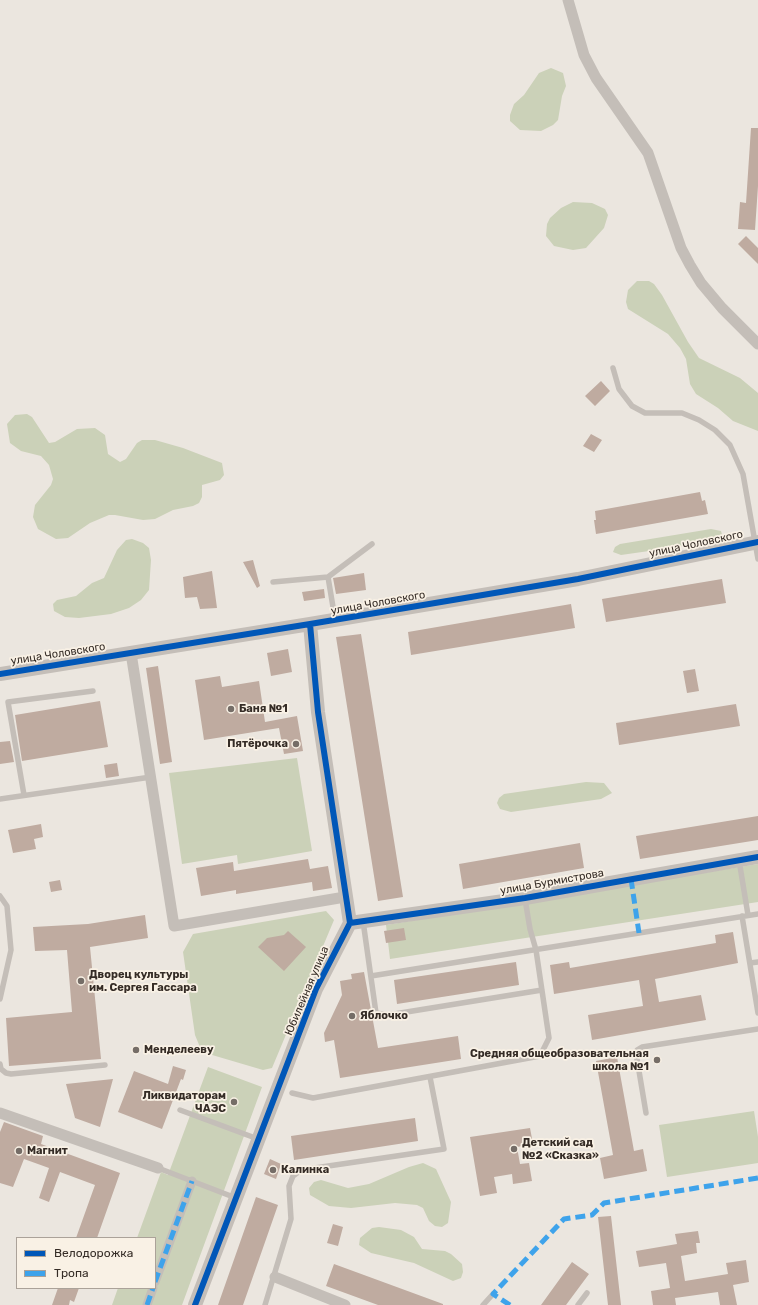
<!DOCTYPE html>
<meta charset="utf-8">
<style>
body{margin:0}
#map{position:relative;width:758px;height:1305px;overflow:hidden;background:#ebe6df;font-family:Rubik,sans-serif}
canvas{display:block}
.legend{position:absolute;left:16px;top:1237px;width:140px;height:52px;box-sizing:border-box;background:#f9f1e5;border:1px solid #aba299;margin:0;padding:5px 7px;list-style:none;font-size:12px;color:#352c26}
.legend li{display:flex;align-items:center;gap:8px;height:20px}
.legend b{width:20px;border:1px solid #aba299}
</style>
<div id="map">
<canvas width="758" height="1305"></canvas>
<ul class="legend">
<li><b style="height:5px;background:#0057b8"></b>Велодорожка</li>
<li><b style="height:5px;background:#3ea3eb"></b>Тропа</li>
</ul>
</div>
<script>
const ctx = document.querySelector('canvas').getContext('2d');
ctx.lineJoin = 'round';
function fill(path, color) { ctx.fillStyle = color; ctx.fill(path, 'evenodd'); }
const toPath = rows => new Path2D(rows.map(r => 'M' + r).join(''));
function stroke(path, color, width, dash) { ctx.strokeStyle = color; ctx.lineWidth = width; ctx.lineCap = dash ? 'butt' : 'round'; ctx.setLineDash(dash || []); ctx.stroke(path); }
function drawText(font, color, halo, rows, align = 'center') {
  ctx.font = font + ' Rubik,sans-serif'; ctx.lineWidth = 3.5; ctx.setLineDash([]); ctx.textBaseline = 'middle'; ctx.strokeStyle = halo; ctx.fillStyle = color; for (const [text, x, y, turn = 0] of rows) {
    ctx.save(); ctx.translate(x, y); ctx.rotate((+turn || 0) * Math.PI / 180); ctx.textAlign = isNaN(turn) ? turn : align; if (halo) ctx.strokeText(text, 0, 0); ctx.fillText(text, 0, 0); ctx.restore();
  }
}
fill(toPath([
 [551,68,563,73,566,86,562,96,558,120,553,125,541,131,520,130,510,121,510,115,514,104,524,95,539,73],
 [573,202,592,203,605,209,608,215,604,228,586,248,573,250,554,246,546,236,547,224,550,218,561,208],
 [637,281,649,281,654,284,662,295,688,342,699,358,740,378,758,393,758,431,733,421,718,408,696,394,690,384,686,359,680,348,668,334,628,309,626,302,628,290],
 [27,414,32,417,49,443,55,442,77,429,95,428,105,435,108,454,120,462,126,459,137,443,142,440,155,440,183,448,222,463,224,475,220,480,202,485,202,497,199,503,193,506,173,510,155,519,143,520,115,515,109,515,90,523,68,538,56,539,38,529,33,517,35,505,51,485,53,479,49,465,41,456,21,451,10,443,7,424,15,415],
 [711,529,721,531,723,538,719,541,621,555,613,552,615,547,620,544],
 [132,539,143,543,149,548,151,560,149,590,141,600,129,608,111,614,79,618,65,617,54,611,53,604,57,600,76,596,92,583,104,578,117,550,126,540],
 [297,758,312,851,238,864,237,855,182,864,169,773],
 [586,782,604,783,612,793,601,799,511,812,500,809,497,803,499,798,504,794],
 [758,864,758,902,390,959,386,925],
 [326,911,334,920,272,1068,263,1070,202,1052,195,1035,183,952,193,934],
 [208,1067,262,1087,182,1305,112,1305,118,1288,155,1288,155,1238,137,1238,161,1172,168,1175],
 [754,1111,758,1137,758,1163,667,1177,659,1125],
 [423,1163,436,1169,451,1202,448,1223,442,1227,435,1226,429,1221,423,1208,417,1205,395,1203,351,1208,329,1206,310,1195,309,1188,314,1182,321,1180,348,1188,369,1184,409,1167],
 [379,1227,401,1230,414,1237,422,1249,445,1251,451,1254,462,1264,463,1272,461,1278,453,1281,414,1263,371,1253,359,1245,360,1238,372,1228]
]), '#cbd1b8');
fill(toPath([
 [751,128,758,128,758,186,755,230,738,229,740,202,746,203],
 [746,236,758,248,758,264,738,244],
 [601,381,610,391,595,406,585,396],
 [591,434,602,440,594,452,583,446],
 [700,492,702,501,705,500,708,514,596,534,594,520,596,520,595,511],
 [253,560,260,586,257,588,243,562],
 [212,571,217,608,200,609,197,597,185,598,183,577],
 [364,573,366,590,336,594,333,578],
 [722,579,726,603,606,622,602,599],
 [324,589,325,598,304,601,302,592],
 [571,604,575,628,411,655,408,632],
 [361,634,403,897,378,901,336,637],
 [288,649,292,672,271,676,267,653],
 [158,666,172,762,160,764,146,668],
 [695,669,699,691,687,693,683,671],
 [220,676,222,687,259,681,265,722,297,716,303,751,284,754,279,728,204,740,195,680],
 [100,701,108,747,22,761,15,715],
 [736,704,740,726,619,745,616,723],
 [10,741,14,762,0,764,0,742],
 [117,763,119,776,106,778,104,765],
 [758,816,758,840,640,859,636,836],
 [41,824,43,837,34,839,36,849,13,853,8,830],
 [580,843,584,868,463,889,459,864],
 [308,859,310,869,328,866,332,888,313,891,312,882,236,894,236,890,201,896,196,868,233,862,234,871],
 [60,880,62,890,51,892,49,882],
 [145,915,148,938,90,947,101,1059,9,1066,6,1018,72,1012,67,950,35,951,33,927,88,924],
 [404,928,406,940,386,943,384,931],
 [288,931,306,947,284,971,258,947,267,938,284,935],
 [733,932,738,963,655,979,659,1002,701,995,706,1020,592,1040,588,1015,643,1006,639,980,554,994,550,965,569,962,570,968,716,943,715,935],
 [516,962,519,985,397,1004,394,980],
 [364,972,378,1048,458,1036,461,1059,340,1078,334,1040,325,1042,324,1033,342,995,340,981,352,979,351,974],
 [617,1057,634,1151,643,1149,647,1171,604,1179,600,1158,613,1155,596,1061],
 [173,1066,186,1070,183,1080,181,1079,162,1129,118,1112,134,1071,168,1084],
 [113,1079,100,1127,75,1118,66,1084],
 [415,1118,418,1141,294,1160,291,1136],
 [4,1122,43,1136,41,1144,120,1173,97,1238,76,1238,95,1185,60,1172,49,1202,39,1198,49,1168,24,1159,13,1187,0,1183,0,1132],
 [530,1128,533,1144,517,1147,520,1164,529,1163,532,1181,513,1184,512,1174,494,1177,497,1193,480,1196,470,1137],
 [270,1159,281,1164,276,1179,264,1174],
 [256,1197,278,1205,243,1305,218,1305],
 [611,1216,621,1305,608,1305,601,1243,598,1217],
 [333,1224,343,1227,338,1246,327,1243],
 [698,1231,700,1243,696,1243,697,1253,681,1256,685,1281,728,1274,726,1263,746,1260,749,1282,733,1285,737,1305,720,1305,718,1292,675,1298,676,1305,653,1305,651,1291,670,1288,666,1263,639,1267,636,1251,677,1244,675,1234],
 [572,1262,589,1274,566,1305,541,1305],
 [334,1264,443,1304,443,1305,378,1305,326,1286],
 [58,1288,79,1288,74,1302,70,1300,69,1305,52,1305]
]), '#bfaba0');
stroke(toPath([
 [613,368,619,389,632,406,645,413,682,413,699,420,715,430,730,445,743,474,758,559],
 [328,577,372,544],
 [273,582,328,577,335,619],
 [24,795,8,702,93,691],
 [0,799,151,777],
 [739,860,748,915],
 [0,896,7,906,11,950,0,999],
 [742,916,758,1013],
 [363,921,376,1013,388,1015,542,990],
 [750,963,758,962],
 [371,976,758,914],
 [0,1064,1,1069,6,1073,11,1074,105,1065],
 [292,1093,313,1098,540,1056,549,1038,536,950,530,929,525,899],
 [180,1110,258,1139],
 [646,1113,636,1053,637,1050,642,1047,758,1029],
 [158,1168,236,1198],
 [265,1305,291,1219,289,1186,293,1176,301,1170,444,1149,430,1077],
 [483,1305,493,1294],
 [578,1305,587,1293]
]), '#c4beb8', 5.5);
stroke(toPath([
 [155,1282,192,1181],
 [147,1305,153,1288]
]), '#c4beb8', 9);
stroke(toPath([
 [568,0,584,55,596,78,648,153,681,248,690,265,701,283,722,308,758,344],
 [131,653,174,926,345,897],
 [0,1113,158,1168],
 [275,1277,345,1305]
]), '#c4beb8', 11);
stroke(toPath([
 [0,674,310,624,578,579,758,542],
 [350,923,525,898,758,857],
 [195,1305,316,989,350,923,318,712,310,624]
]), '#c4beb8', 14);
stroke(toPath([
 [631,879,639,933],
 [155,1282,192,1181],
 [147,1305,153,1288],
 [510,1305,493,1294,564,1219,592,1215,604,1203,758,1178]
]), '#3ea3eb', 5, [10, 5]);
stroke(toPath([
 [0,674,310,624,578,579,758,542],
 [350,923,525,898,758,857],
 [195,1305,316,989,350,923,318,712,310,624]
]), '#0057b8', 6);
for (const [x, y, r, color] of [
 [231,709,4,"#756d67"],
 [296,744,4,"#756d67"],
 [81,981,4,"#756d67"],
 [352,1016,4,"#756d67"],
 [136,1050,4,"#756d67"],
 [657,1060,4,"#756d67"],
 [234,1102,4,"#756d67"],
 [514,1149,4,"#756d67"],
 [19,1151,4,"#756d67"],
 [273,1170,4,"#756d67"]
]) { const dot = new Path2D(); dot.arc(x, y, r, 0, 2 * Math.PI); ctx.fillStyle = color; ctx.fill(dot); stroke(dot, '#f9f1e5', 1.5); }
drawText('11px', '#352c26', '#f9f1e5', [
 ["улица Чоловского",696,544,-12],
 ["улица Чоловского",378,603,-10],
 ["улица Чоловского",58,654,-9],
 ["улица Бурмистрова",552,882,-10],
 ["Юбилейная улица",307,991,-67]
]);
drawText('bold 11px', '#352c26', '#f9f1e5', [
 ["Баня №1",239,709],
 ["Пятёрочка",288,744,"right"],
 ["Дворец культуры",89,975],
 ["им. Сергея Гассара",89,988],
 ["Яблочко",360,1016],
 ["Менделееву",144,1050],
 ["Средняя общеобразовательная",649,1054,"right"],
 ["школа №1",649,1067,"right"],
 ["Ликвидаторам",226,1096,"right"],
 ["ЧАЭС",226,1109,"right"],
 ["Детский сад",522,1143],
 ["№2 «Сказка»",522,1156],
 ["Магнит",27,1151],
 ["Калинка",281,1170]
], 'left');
</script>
